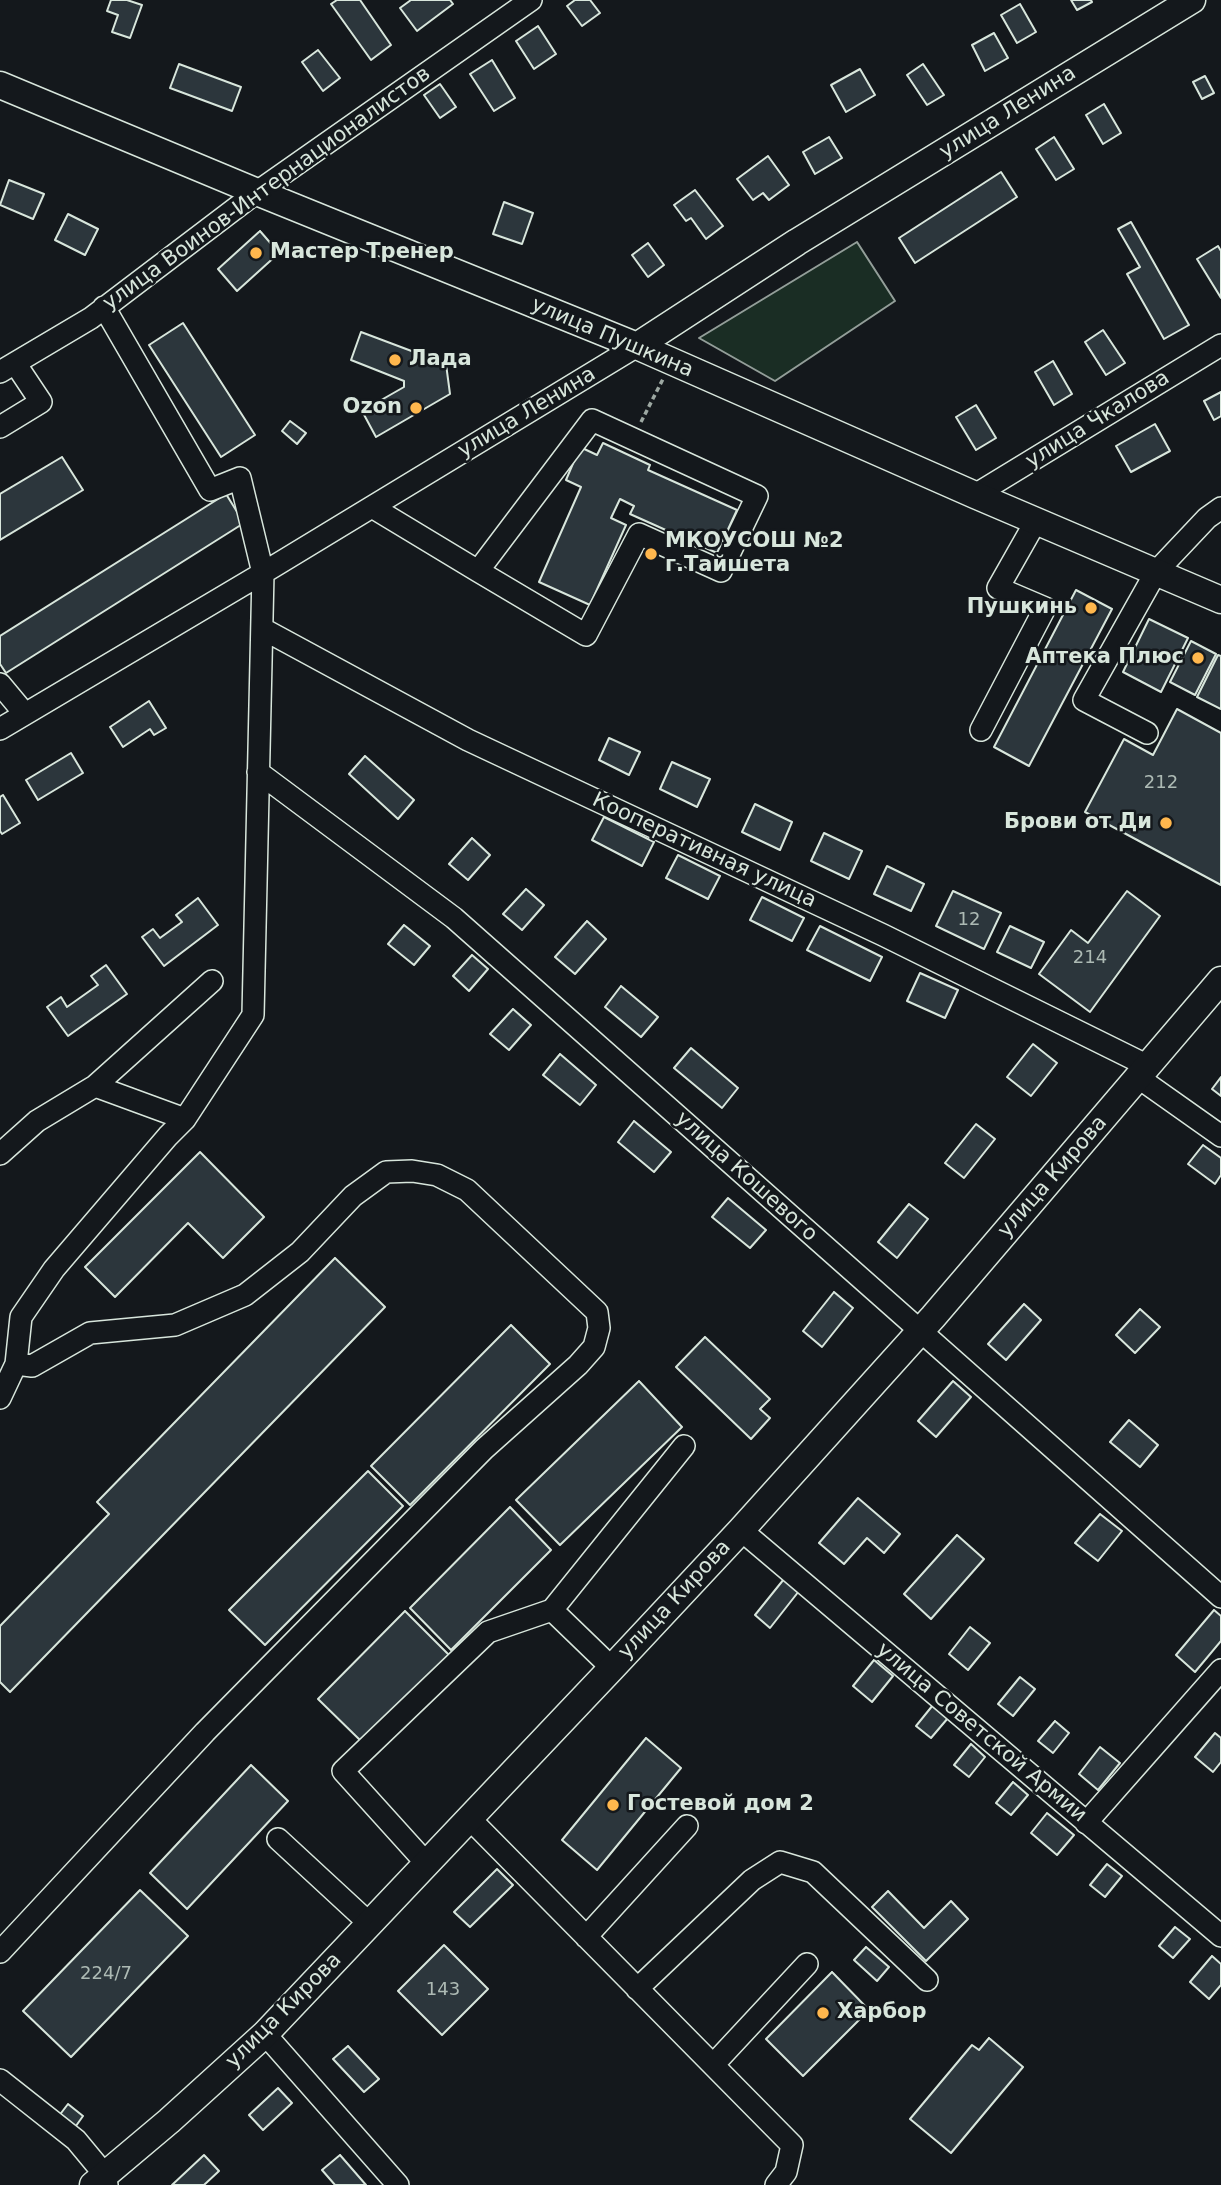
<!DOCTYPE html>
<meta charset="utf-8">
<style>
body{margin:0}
canvas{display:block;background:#14181c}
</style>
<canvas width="1221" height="2185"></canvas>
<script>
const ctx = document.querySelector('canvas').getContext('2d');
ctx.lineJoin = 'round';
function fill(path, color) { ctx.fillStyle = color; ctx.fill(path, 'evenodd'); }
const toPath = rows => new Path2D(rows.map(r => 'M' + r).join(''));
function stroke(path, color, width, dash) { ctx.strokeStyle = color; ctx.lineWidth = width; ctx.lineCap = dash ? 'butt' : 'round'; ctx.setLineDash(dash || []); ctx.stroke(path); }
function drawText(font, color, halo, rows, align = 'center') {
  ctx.font = font + ' "DejaVu Sans",sans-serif'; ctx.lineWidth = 5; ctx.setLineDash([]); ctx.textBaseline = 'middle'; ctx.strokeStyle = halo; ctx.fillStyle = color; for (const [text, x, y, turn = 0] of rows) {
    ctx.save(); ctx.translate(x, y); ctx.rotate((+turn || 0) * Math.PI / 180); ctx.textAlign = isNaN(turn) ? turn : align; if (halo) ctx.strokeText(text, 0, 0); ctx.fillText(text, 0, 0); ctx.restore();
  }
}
const green = toPath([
 [857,242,895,301,775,381,699,338,857,242]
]);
fill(green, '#1a2d24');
stroke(green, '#939e99', 2);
const building = toPath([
 [111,0,127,0,142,5,130,38,112,32,118,15,107,11,111,0],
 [337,0,360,0,391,45,371,60,331,4,337,0],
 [411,0,450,0,453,4,417,31,400,8,411,0],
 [575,0,590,0,600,13,582,26,567,6,575,0],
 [1071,0,1091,0,1092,2,1077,10,1071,0],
 [1020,4,1036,32,1017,43,1001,15,1020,4],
 [538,26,556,54,534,69,516,41,538,26],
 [994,33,1008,58,985,71,972,45,994,33],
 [318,50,340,78,323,91,302,62,318,50],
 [492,60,515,98,494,111,470,74,492,60],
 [179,64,241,87,232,111,170,88,179,64],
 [923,64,944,95,927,105,907,75,923,64],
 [860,69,875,95,846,112,831,85,860,69],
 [1205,76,1214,93,1202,99,1193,82,1205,76],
 [440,84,456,107,440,118,424,95,440,84],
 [1104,104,1121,133,1103,144,1086,115,1104,104],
 [829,137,842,158,815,174,803,152,829,137],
 [1054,137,1074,169,1056,180,1036,149,1054,137],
 [768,156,789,185,769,200,763,193,753,200,737,179,768,156],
 [1001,172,1017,197,915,263,899,238,1001,172],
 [9,180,44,194,33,219,0,205,9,180],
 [695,190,723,226,706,239,691,218,686,221,674,205,695,190],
 [504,202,533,213,522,244,493,234,504,202],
 [68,214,98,229,85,255,55,240,68,214],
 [1131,222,1189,325,1164,339,1127,274,1140,267,1118,229,1131,222],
 [260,231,279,253,237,291,218,269,260,231],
 [648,243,664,265,648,277,632,255,648,243],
 [1218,246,1221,251,1221,298,1197,259,1218,246],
 [183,323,255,435,221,457,149,345,183,323],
 [1103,330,1125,363,1106,375,1085,342,1103,330],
 [361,332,446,364,450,394,376,437,362,411,404,387,404,381,351,360,361,332],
 [1053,361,1072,394,1054,405,1035,372,1053,361],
 [1221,392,1221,416,1214,420,1204,401,1221,392],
 [976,405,996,438,976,450,956,417,976,405],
 [290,421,306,433,297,444,282,431,290,421],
 [1155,424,1170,451,1131,472,1116,446,1155,424],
 [603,443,650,465,648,470,737,510,717,553,630,514,634,506,620,499,611,518,626,525,590,605,539,582,581,487,566,480,580,447,597,455,603,443],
 [62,457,83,490,0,540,0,494,62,457],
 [226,494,244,523,6,673,0,664,0,636,226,494],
 [1076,590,1112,609,1029,766,994,747,1076,590],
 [1149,619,1188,638,1161,692,1123,672,1149,619],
 [1191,641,1216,654,1195,695,1170,682,1191,641],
 [1218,655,1221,656,1221,709,1197,697,1218,655],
 [149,701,166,728,154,735,150,729,123,747,110,727,149,701],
 [1177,709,1221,733,1221,885,1085,812,1124,739,1153,755,1177,709],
 [609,738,640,752,629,775,599,760,609,738],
 [71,753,83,773,38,800,26,780,71,753],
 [365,756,414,800,398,819,349,774,365,756],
 [672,762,710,779,697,807,660,789,672,762],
 [3,795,20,823,2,834,0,831,0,797,3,795],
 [755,804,792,822,780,850,742,832,755,804],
 [604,817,654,842,642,866,592,840,604,817],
 [824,833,862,851,849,879,811,861,824,833],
 [472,838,490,855,468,880,449,864,472,838],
 [678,855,720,876,708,899,666,878,678,855],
 [887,866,924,884,911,911,874,894,887,866],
 [526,889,544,905,522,930,503,914,526,889],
 [953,891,1001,913,984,949,936,926,953,891],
 [1127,891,1160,916,1090,1012,1039,974,1071,930,1088,943,1127,891],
 [762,897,804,918,792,941,750,920,762,897],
 [198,898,218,925,164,966,142,937,153,929,160,938,182,922,176,915,198,898],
 [587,921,606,939,575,974,555,957,587,921],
 [404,925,430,946,414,965,388,944,404,925],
 [820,926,882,957,870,981,807,950,820,926],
 [1010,926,1044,942,1031,968,997,952,1010,926],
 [472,955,488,969,469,991,453,976,472,955],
 [106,965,127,994,68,1036,47,1007,61,997,67,1007,98,985,91,976,106,965],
 [920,973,958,990,945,1018,907,1001,920,973],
 [621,986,658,1017,641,1037,605,1007,621,986],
 [513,1009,531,1025,509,1050,490,1034,513,1009],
 [1033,1044,1057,1063,1031,1096,1007,1077,1033,1044],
 [691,1048,738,1088,722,1108,674,1068,691,1048],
 [560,1054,596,1085,580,1105,543,1075,560,1054],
 [1221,1077,1221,1096,1212,1089,1221,1077],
 [634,1121,671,1152,654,1172,618,1142,634,1121],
 [976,1124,995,1139,964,1178,945,1163,976,1124],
 [1203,1145,1221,1158,1221,1175,1215,1184,1188,1164,1203,1145],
 [200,1152,264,1217,223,1258,188,1223,115,1297,85,1267,200,1152],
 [728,1198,766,1230,750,1248,712,1217,728,1198],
 [909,1204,928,1219,897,1258,878,1242,909,1204],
 [335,1258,385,1307,10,1692,0,1682,0,1626,109,1514,97,1502,335,1258],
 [834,1292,853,1308,822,1347,803,1331,834,1292],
 [1024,1304,1041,1320,1006,1360,988,1344,1024,1304],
 [1140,1309,1160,1327,1135,1353,1116,1335,1140,1309],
 [511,1325,550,1364,410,1505,371,1466,511,1325],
 [705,1337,770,1399,760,1409,770,1418,751,1439,676,1367,705,1337],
 [639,1381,682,1427,560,1545,516,1500,639,1381],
 [953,1381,971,1397,936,1437,918,1421,953,1381],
 [1129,1420,1158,1445,1140,1467,1110,1442,1129,1420],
 [368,1471,403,1506,265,1645,229,1610,368,1471],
 [858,1498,900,1534,884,1553,867,1538,844,1564,819,1543,858,1498],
 [510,1507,551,1550,451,1650,410,1608,510,1507],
 [1100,1514,1122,1531,1098,1561,1075,1543,1100,1514],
 [957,1535,984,1559,931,1619,904,1594,957,1535],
 [784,1579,799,1591,770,1628,755,1615,784,1579],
 [1214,1610,1221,1616,1221,1641,1195,1672,1176,1655,1214,1610],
 [405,1611,449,1655,363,1743,318,1699,405,1611],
 [970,1627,990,1643,968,1670,949,1654,970,1627],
 [874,1660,893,1676,872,1702,853,1686,874,1660],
 [1020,1677,1035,1689,1013,1716,998,1704,1020,1677],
 [933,1705,948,1718,931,1738,916,1726,933,1705],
 [1055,1721,1069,1733,1053,1753,1038,1741,1055,1721],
 [1215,1733,1221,1738,1221,1762,1213,1772,1195,1757,1215,1733],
 [646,1738,681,1768,597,1870,562,1840,646,1738],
 [971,1744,985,1757,969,1777,954,1765,971,1744],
 [1100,1747,1120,1763,1098,1790,1079,1774,1100,1747],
 [251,1765,288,1801,187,1909,150,1873,251,1765],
 [1013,1782,1028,1795,1011,1815,996,1803,1013,1782],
 [1047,1813,1074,1835,1057,1855,1031,1833,1047,1813],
 [1107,1864,1122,1876,1105,1897,1090,1885,1107,1864],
 [497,1869,513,1885,470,1927,454,1912,497,1869],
 [140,1890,188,1936,71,2057,23,2011,140,1890],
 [888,1891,924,1928,951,1901,968,1919,926,1961,872,1907,888,1891],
 [1175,1927,1190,1939,1173,1958,1159,1946,1175,1927],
 [444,1945,488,1989,442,2035,398,1991,444,1945],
 [866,1947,889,1967,877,1981,854,1960,866,1947],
 [1212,1956,1221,1964,1221,1985,1209,1999,1190,1982,1212,1956],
 [832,1972,869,2010,803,2076,766,2039,832,1972],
 [989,2038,1023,2067,951,2153,910,2119,972,2045,979,2050,989,2038],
 [348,2046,379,2079,364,2092,333,2059,348,2046],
 [278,2088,292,2103,263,2130,249,2115,278,2088],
 [68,2104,83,2116,71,2133,55,2121,68,2104],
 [204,2155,219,2171,204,2185,172,2185,204,2155],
 [340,2155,366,2185,335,2185,322,2170,340,2155]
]);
fill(building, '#2c363c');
stroke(building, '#d8e6dc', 2);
const minor = toPath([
 [0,372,91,318,257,192,531,0],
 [0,427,41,402,15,363],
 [975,495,1221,345],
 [372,507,478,571,586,635,639,534,721,571,757,496,592,420,478,571],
 [263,629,468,740,883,935,1148,1066],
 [0,684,25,714],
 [0,729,263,573,637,346],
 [981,730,1045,608,998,588,1036,521],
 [1147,733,1084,700,1156,572,1207,518,1221,508],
 [258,772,454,918,1221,1597],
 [1139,1078,1221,1136],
 [95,1086,185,1119],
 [0,1154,37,1121,95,1086,212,981],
 [0,1398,16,1364],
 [741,1530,1221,1936],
 [552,1610,612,1668],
 [470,1819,792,2145,786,2172,776,2185],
 [1086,1823,1221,1670],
 [278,1839,370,1924],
 [427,1864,343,1771,488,1632,552,1610,684,1446],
 [586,1937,687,1826],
 [0,1952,205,1732,484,1449,578,1365,594,1347,599,1328,597,1312,467,1190,437,1175,412,1171,386,1172,353,1196,300,1252,245,1295,175,1325,90,1333,32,1366,16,1364,21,1317,54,1269,168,1136,185,1119,253,1015,263,573,240,478,210,490,104,307],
 [637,1989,752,1880,780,1862,813,1872,927,1980],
 [265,2034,398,2185],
 [713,2065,807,1964],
 [0,2080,76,2140,105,2175,107,2185]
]);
const major = toPath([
 [0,85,257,192,637,346,975,495,1221,600],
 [637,346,797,242,1192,0],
 [93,2185,169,2121,265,2034,612,1668,741,1530,933,1317,1221,980]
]);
stroke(minor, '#d8e6dc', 24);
stroke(major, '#d8e6dc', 29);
stroke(toPath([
 [641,422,663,379]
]), '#9da8a2', 3.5, [5, 3.5]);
stroke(minor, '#14181c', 21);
stroke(major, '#14181c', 26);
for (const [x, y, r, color] of [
 [256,253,7,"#ffb74d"],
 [395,360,7,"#ffb74d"],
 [416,408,7,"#ffb74d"],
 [651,554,7,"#ffb74d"],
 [1091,608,7,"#ffb74d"],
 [1198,658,7,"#ffb74d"],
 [1166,823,7,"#ffb74d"],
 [613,1805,7,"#ffb74d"],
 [823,2013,7,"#ffb74d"]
]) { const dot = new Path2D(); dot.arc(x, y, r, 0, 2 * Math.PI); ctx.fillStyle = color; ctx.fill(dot); stroke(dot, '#14181c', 2.5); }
drawText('18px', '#adbab4', null, [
 ["212",1161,783],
 ["12",969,920],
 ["214",1090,958],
 ["224/7",106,1974],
 ["143",443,1990]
]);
drawText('21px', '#d8e6dc', '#14181c', [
 ["улица Ленина",1008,113,-32],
 ["улица Воинов-Интернационалистов",267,189,-36],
 ["улица Пушкина",612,338,23],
 ["улица Ленина",527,413,-31],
 ["улица Чкалова",1098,420,-32],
 ["Кооперативная улица",704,851,25],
 ["улица Кошевого",746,1177,42],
 ["улица Кирова",1053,1177,-49],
 ["улица Кирова",675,1600,-47],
 ["улица Советской Армии",981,1733,40],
 ["улица Кирова",284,2011,-45]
]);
drawText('bold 21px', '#d8e6dc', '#14181c', [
 ["Мастер Тренер",270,253],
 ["Лада",409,360],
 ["Ozon",402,408,"right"],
 ["МКОУСОШ №2",665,542],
 ["г.Тайшета",665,566],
 ["Пушкинь",1077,608,"right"],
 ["Аптека Плюс",1184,658,"right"],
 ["Брови от Ди",1152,823,"right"],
 ["Гостевой дом 2",627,1805],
 ["Харбор",837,2013]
], 'left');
</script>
